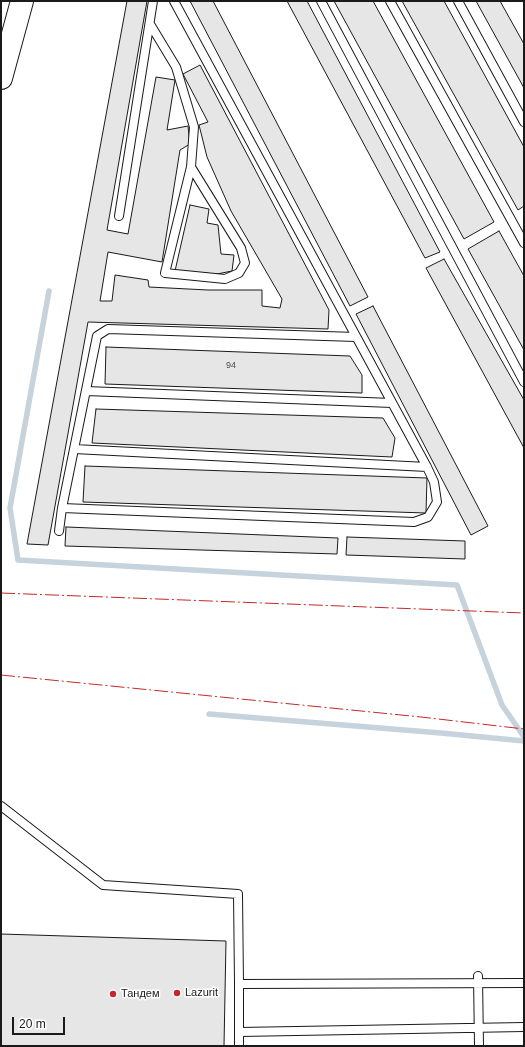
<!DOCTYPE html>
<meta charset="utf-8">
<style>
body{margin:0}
#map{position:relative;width:525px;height:1047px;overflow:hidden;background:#fff;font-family:Arial,sans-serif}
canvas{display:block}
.frame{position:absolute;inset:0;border:2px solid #1a1a1a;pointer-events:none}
.scale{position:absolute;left:12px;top:1017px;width:53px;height:18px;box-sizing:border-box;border:2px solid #1a1a1a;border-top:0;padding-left:5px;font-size:12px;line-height:14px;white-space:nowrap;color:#1a1a1a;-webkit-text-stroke:3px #fff;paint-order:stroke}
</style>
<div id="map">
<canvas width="525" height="1047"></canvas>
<div class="frame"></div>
<div class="scale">20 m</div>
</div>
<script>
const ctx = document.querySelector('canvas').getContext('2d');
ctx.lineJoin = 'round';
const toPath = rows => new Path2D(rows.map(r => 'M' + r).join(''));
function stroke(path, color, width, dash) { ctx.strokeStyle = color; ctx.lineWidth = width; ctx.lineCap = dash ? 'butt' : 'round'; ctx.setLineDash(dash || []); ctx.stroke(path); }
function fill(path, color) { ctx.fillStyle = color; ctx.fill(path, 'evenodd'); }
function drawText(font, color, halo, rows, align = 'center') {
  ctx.font = font + ' Arial,sans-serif'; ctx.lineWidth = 3; ctx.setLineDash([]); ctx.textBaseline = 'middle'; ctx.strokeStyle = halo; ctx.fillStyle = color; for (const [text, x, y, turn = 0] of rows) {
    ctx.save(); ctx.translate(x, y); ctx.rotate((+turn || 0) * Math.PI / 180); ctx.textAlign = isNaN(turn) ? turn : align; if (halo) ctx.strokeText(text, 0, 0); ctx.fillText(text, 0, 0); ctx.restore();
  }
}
stroke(toPath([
 [49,291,10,508,18,560,457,585,502,705,524,737],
 [209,714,441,733,524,741]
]), '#c6d2dc', 5.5);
const building = toPath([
 [127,1,147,1,107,230,128,234,156,77,175,80,167,130,188,126,190,144,180,150,162,262,108,252,100,301,112,301,115,275,148,280,149,287,208,290,262,290,262,306,280,308,282,299,231,211,207,157,199,125,208,122,183,74,200,65,329,310,328,329,88,322,48,545,27,544,127,1],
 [190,1,213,1,368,297,350,306,190,1],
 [287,1,307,1,440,252,425,258,287,1],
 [334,1,373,1,494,222,464,239,334,1],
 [402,1,444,1,524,147,524,206,518,210,402,1],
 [476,1,500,1,524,44,524,88,476,1],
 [190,205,209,209,207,223,218,225,221,254,234,255,232,271,217,274,175,271,190,205],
 [499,231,524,276,524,350,468,249,499,231],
 [444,259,524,400,524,448,426,268,444,259],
 [373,306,488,526,471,535,356,314,373,306],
 [106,347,350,356,362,375,362,393,105,384,106,347],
 [96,409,383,418,395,438,392,457,92,443,96,409],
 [85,466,427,478,426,513,83,502,85,466],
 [66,527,338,538,337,554,65,546,66,527],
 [347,537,465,541,465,559,346,555,347,537],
 [1,934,226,941,224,1046,1,1046,1,934]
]);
fill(building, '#e6e6e6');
stroke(building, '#1a1a1a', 1);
const lane = toPath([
 [321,1,524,382],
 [390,1,524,243],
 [458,1,524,122],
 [150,24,176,67,194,127,191,167,165,273,225,279,239,273,245,263,241,248,191,167],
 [119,216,153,1],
 [86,391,392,403],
 [74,449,427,467],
 [62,508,414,522,428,517,437,502,434,482,427,467,174,1],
 [59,531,62,508,97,336,108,329,356,337],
 [1,806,103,885,238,894,239,984],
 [478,976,479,1046],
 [239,1032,524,1027],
 [239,1046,239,984,524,983]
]);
const secondary = toPath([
 [1,78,22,1]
]);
stroke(lane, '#1a1a1a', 10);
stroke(secondary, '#1a1a1a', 24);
stroke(lane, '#fff', 8);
stroke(secondary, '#fff', 22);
stroke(toPath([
 [1,593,524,613],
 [1,675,421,717,524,729]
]), '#c62828', 1, [14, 3, 2, 3]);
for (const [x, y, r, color] of [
 [177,993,4,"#c62828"],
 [113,994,4,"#c62828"]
]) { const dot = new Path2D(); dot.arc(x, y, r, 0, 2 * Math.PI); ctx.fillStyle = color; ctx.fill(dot); stroke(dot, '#fff', 1.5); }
drawText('9px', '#4d4d4d', null, [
 ["94",231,366]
]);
drawText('11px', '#1a1a1a', '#fff', [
 ["Lazurit",185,993],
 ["Тандем",121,994]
], 'left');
</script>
